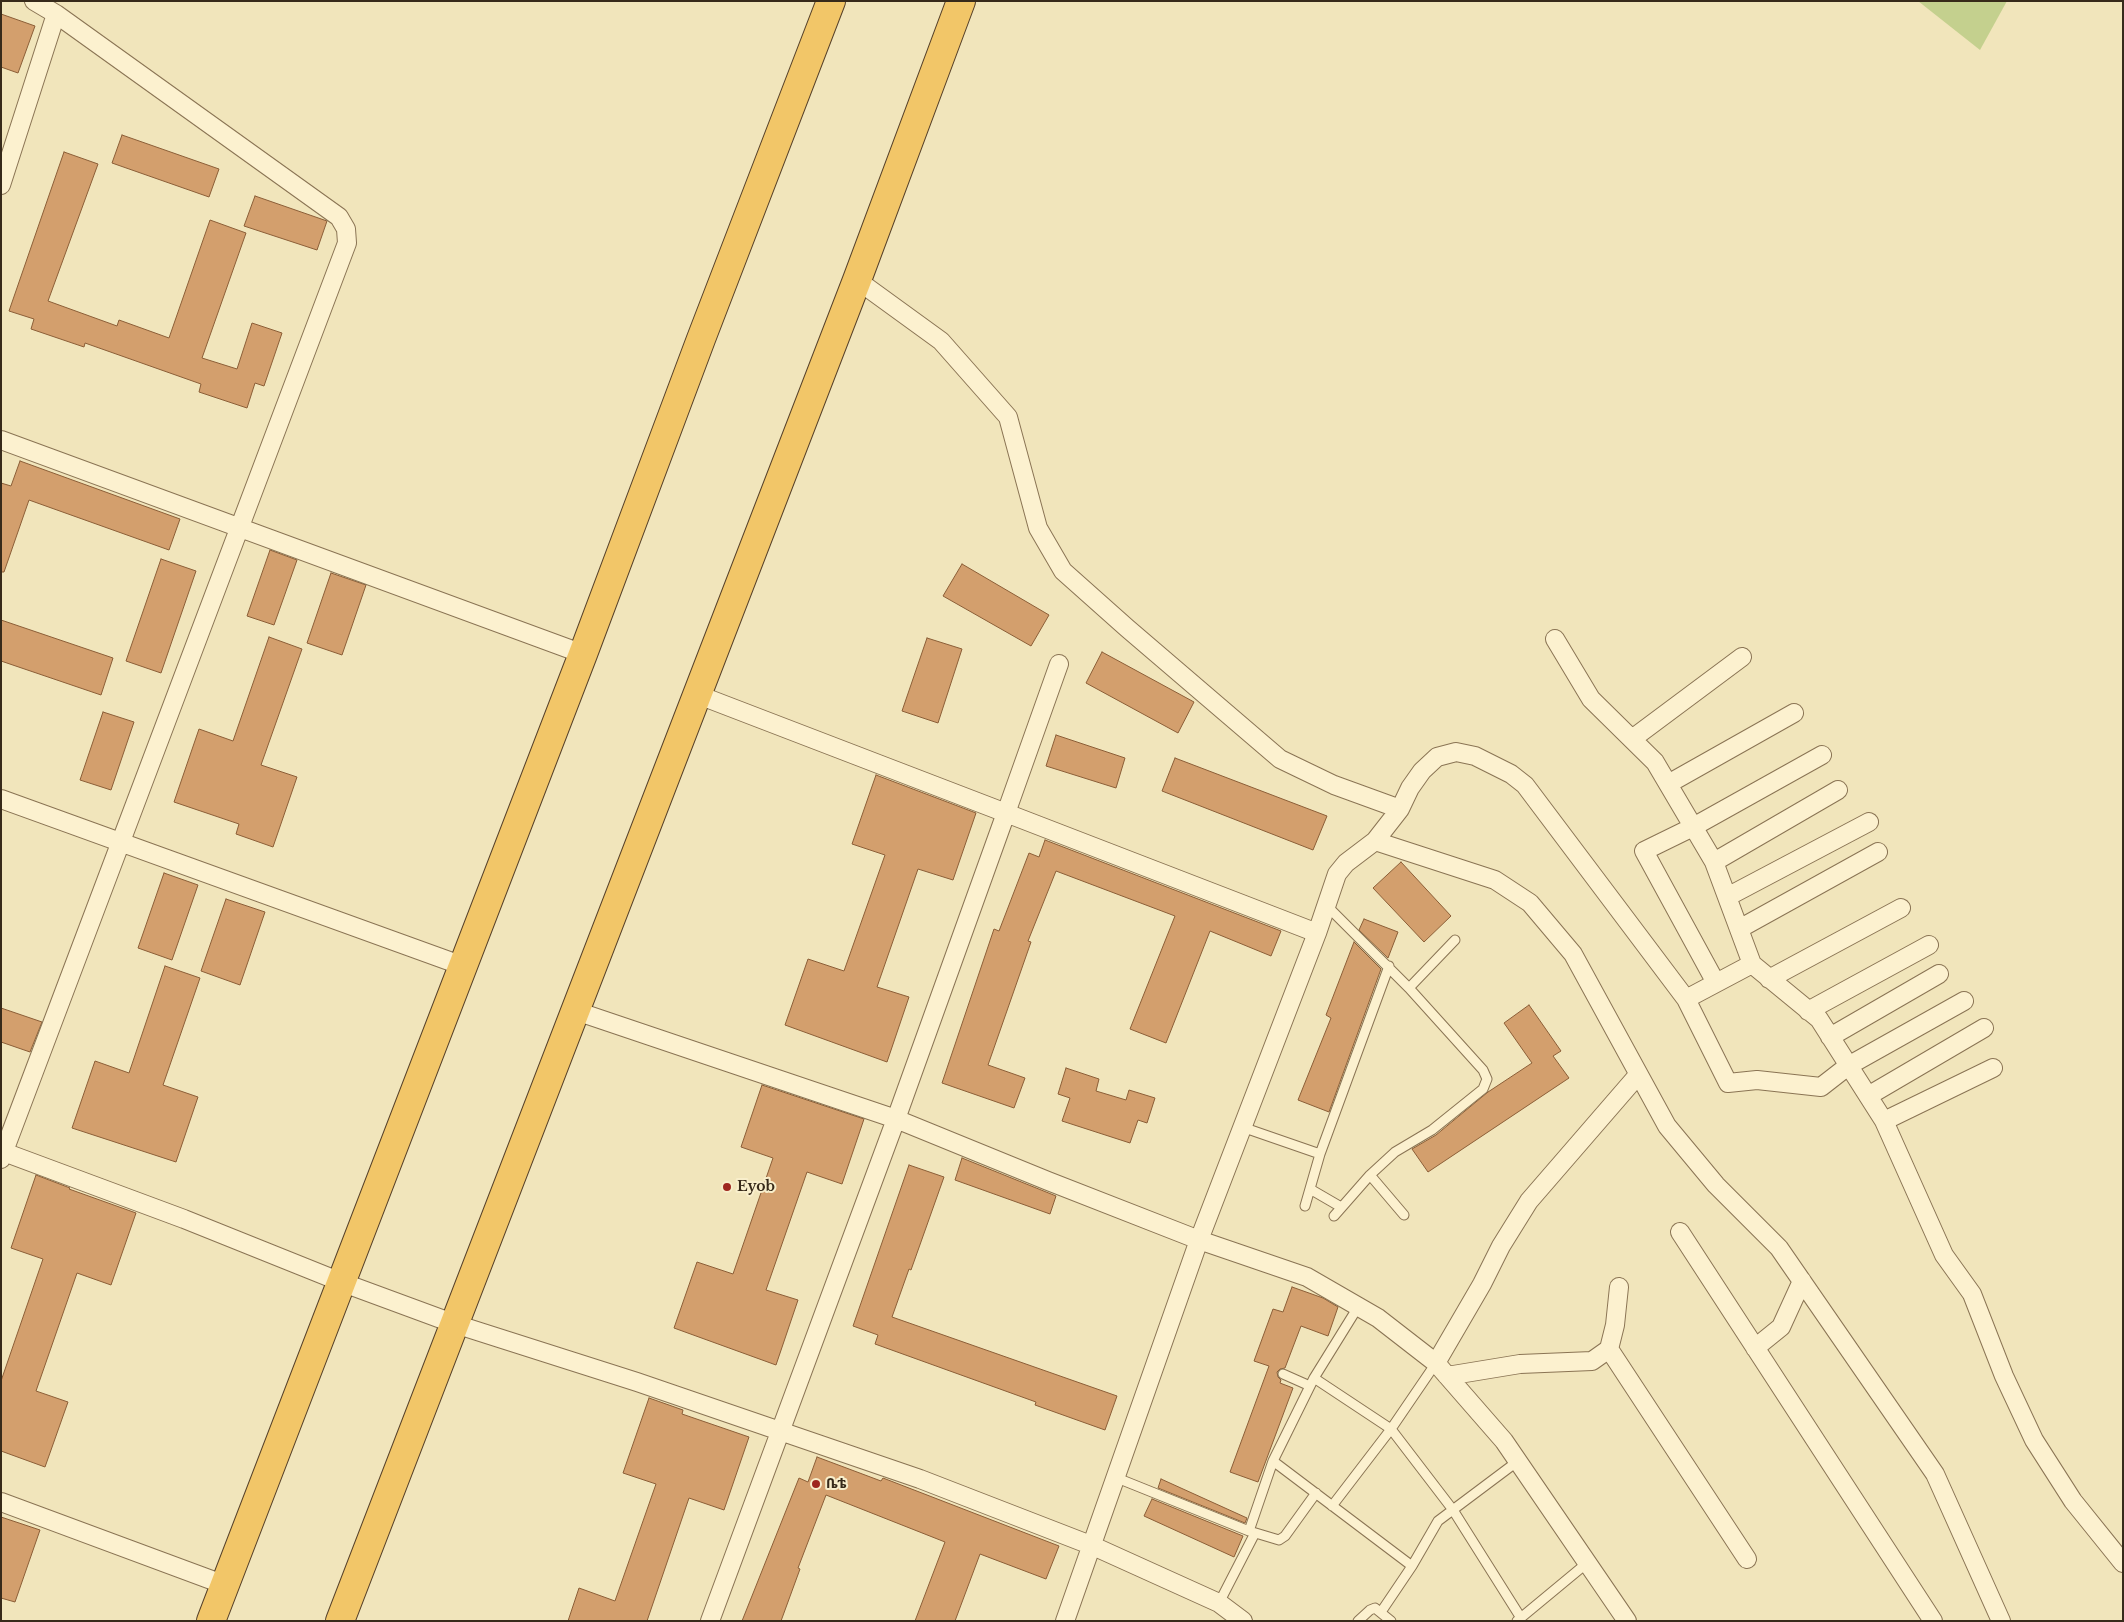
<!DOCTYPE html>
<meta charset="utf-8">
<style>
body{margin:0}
#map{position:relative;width:2124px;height:1622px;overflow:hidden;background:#f1e5bb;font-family:"Libre Baskerville",serif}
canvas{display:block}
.frame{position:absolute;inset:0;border:2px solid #372a1a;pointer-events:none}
</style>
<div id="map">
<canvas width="2124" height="1622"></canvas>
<div class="frame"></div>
</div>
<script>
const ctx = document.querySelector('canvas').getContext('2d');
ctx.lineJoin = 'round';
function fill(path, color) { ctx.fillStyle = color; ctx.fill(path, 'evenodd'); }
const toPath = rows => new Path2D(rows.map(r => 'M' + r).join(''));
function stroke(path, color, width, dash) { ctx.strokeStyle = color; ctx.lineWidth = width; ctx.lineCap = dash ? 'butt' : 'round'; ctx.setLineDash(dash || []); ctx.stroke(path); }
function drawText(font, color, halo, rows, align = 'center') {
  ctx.font = font + ' "Libre Baskerville","Noto Sans Ethiopic",serif'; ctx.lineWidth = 4; ctx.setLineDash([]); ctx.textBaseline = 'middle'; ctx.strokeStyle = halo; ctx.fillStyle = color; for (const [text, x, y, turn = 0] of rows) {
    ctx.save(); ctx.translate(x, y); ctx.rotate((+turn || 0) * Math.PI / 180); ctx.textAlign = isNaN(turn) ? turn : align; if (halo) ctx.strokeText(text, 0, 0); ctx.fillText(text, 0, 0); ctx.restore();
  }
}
fill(toPath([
 [1918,1,2007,1,1980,50]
]), '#c4d08e');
const building = toPath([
 [1,14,35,26,18,73,1,67,1,14],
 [122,135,219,169,209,197,112,163,122,135],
 [64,152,98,164,48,301,117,326,119,320,169,338,210,220,246,233,202,358,237,369,252,323,282,333,264,386,255,383,247,408,199,392,201,384,85,343,84,347,31,329,34,319,9,311,64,152],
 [255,196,327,221,317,250,244,226,255,196],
 [20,461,180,519,169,550,29,500,4,572,1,572,1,483,11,486,20,461],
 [270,550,297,560,274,625,247,616,270,550],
 [161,559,196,571,161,673,126,661,161,559],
 [962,564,1049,615,1031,646,943,596,962,564],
 [331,573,366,585,342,655,307,643,331,573],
 [1,620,113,658,101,695,1,661,1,620],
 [269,637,302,649,261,765,297,777,273,847,236,834,239,824,174,802,199,729,233,741,269,637],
 [927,638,962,649,938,723,902,711,927,638],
 [1102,652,1194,702,1178,733,1086,683,1102,652],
 [103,712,134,722,111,790,80,780,103,712],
 [1056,735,1125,758,1116,788,1046,766,1056,735],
 [1175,758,1327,816,1313,850,1162,791,1175,758],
 [876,775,976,813,953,880,918,869,877,987,909,997,887,1062,785,1025,808,959,844,971,885,855,852,844,876,775],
 [1045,840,1281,931,1271,956,1210,931,1166,1043,1130,1029,1175,916,1056,871,1028,941,1031,942,988,1065,1025,1078,1014,1108,942,1083,994,929,999,931,1029,853,1039,857,1045,840],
 [1401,862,1451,916,1424,942,1373,888,1401,862],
 [164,873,198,885,172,960,138,948,164,873],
 [226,899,265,912,240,985,201,971,226,899],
 [1364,919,1398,932,1388,958,1359,930,1364,919],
 [1354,942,1381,969,1329,1112,1298,1100,1331,1018,1326,1015,1354,942],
 [165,966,200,978,163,1085,198,1097,176,1162,72,1128,95,1061,129,1073,165,966],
 [1529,1005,1561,1051,1553,1056,1569,1078,1428,1172,1412,1149,1436,1135,1488,1092,1532,1063,1504,1023,1529,1005],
 [1,1008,42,1022,30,1052,1,1042,1,1008],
 [1066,1068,1099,1079,1096,1091,1126,1100,1129,1090,1155,1098,1147,1123,1138,1120,1130,1143,1062,1121,1070,1098,1058,1094,1066,1068],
 [762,1085,864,1119,842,1184,807,1172,766,1290,798,1300,776,1365,674,1328,697,1262,733,1274,773,1158,741,1147,762,1085],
 [962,1158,1056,1196,1050,1214,955,1180,962,1158],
 [909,1165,944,1177,911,1270,909,1269,892,1317,1117,1396,1105,1430,1035,1405,1036,1402,875,1344,878,1335,853,1326,909,1165],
 [36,1175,70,1188,69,1189,136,1213,111,1285,77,1273,36,1391,68,1402,45,1467,1,1451,1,1381,43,1259,11,1248,36,1175],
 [1292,1287,1323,1298,1338,1307,1328,1336,1301,1326,1285,1368,1280,1369,1277,1372,1278,1377,1281,1380,1280,1383,1293,1388,1258,1482,1230,1472,1269,1366,1254,1361,1273,1309,1283,1312,1292,1287],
 [649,1398,683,1410,682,1414,749,1437,724,1510,689,1498,647,1621,568,1621,579,1588,615,1601,656,1484,623,1473,649,1398],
 [817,1457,881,1481,883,1478,1059,1546,1046,1579,980,1554,955,1621,915,1621,945,1542,826,1495,798,1568,800,1569,781,1621,742,1621,799,1478,808,1482,817,1457],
 [1161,1479,1247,1518,1245,1523,1158,1488,1161,1479],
 [1152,1499,1243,1536,1234,1557,1144,1516,1152,1499],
 [1,1517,40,1530,15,1602,1,1598,1,1517]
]);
fill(building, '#d39f6d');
stroke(building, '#8b5e37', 1);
const service = toPath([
 [1326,905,1409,988,1483,1070,1487,1079,1483,1089,1432,1130,1395,1152,1370,1175,1334,1216],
 [1409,988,1455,940],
 [1242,1127,1320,1154],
 [1370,1175,1404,1215],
 [1310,1189,1341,1207],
 [1305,1206,1320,1154,1389,966],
 [1283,1374,1310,1386],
 [1314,1378,1391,1429,1453,1510,1521,1618],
 [1273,1461,1412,1566],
 [1117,1478,1249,1531,1279,1540,1285,1536,1316,1493],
 [1332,1506,1391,1429,1436,1363],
 [1249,1531,1273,1461,1314,1378,1358,1307],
 [1219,1603,1255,1533],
 [1381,1612,1412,1566,1438,1521,1518,1461],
 [1358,1621,1370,1610,1375,1608,1391,1621],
 [1517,1621,1587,1563]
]);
const minor = toPath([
 [1,185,56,14],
 [857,280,941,341,1008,417,1038,528,1063,571,1127,628,1280,759,1334,785,1400,809],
 [1,440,583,654],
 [1555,639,1591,699,1655,762,1714,862,1752,964,1819,1019,1884,1121,1944,1255,1972,1294,2004,1376,2034,1440,2073,1501,2123,1563],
 [1059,664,1006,813,1317,933],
 [696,694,1006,813,896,1119,710,1621],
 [1632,739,1742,657],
 [1668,784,1794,713],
 [1,799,463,966],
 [1375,841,1495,880,1530,903,1573,954,1667,1126,1716,1185,1779,1248,1935,1474,2001,1621],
 [1714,862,1838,790],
 [1727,897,1869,822],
 [1739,929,1878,852],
 [1769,979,1901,908],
 [1716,983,1644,851,1693,827,1822,755],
 [1686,999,1752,964],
 [576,1011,896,1119,1048,1181,1199,1240,1317,933,1337,874,1346,863,1375,841,1400,809,1410,788,1422,771,1437,757,1456,752,1475,756,1511,774,1525,785,1686,999,1728,1083,1757,1080,1821,1087,1848,1066,1964,1001],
 [1808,1011,1929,945],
 [1830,1037,1939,974],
 [1868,1096,1984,1028],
 [1884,1121,1993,1068],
 [1,1151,184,1219,341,1282,455,1324,637,1382,920,1479,1093,1546,1219,1603,1243,1621],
 [1,1159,347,243,346,229,339,217,56,14,34,1],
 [1680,1232,1933,1621],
 [1755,1348,1781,1327,1802,1281],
 [1609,1349,1747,1559],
 [1436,1363,1482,1284,1501,1246,1529,1201,1638,1075],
 [1447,1376,1520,1364,1592,1361,1609,1349,1615,1325,1619,1287],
 [1,1502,225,1585],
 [1065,1621,1199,1240,1307,1277,1378,1318,1436,1363,1504,1441,1627,1621]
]);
const trunk = toPath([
 [211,1621,583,654,701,339,831,1],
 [340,1621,857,280,961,1]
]);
stroke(service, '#8a7454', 11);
stroke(minor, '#8a7454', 20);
stroke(trunk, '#574129', 30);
stroke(service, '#fcf1cf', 9);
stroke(minor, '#fcf1cf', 18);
stroke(trunk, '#f2c668', 28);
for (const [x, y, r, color] of [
 [727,1187,5,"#9e261e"],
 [816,1484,5,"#9e261e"]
]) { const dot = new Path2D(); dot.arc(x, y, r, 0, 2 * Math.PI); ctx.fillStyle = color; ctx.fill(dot); stroke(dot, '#f8eecb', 2); }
drawText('bold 14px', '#372a1a', '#f8eecb', [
 ["Eyob",737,1187],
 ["ቤቴ",826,1484]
], 'left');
</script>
